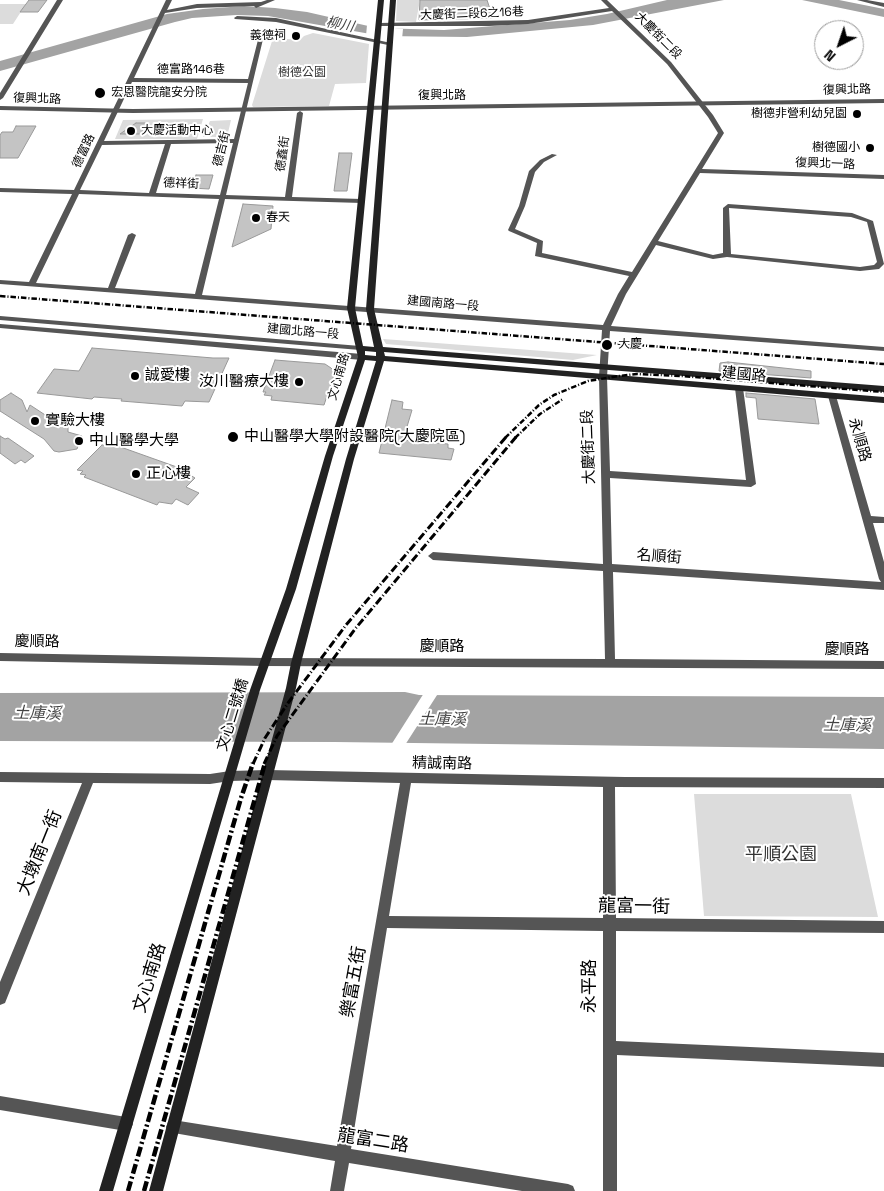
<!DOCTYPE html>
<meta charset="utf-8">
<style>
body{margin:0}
#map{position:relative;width:884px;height:1191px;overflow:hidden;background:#fff;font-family:"Space Grotesk",sans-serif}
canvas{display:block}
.north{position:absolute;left:814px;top:20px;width:50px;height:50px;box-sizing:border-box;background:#fff;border:1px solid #999;border-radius:50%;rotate:221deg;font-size:14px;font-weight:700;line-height:20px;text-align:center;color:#000}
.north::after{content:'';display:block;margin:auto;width:18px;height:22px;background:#000;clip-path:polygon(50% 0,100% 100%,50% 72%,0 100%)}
</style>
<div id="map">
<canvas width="884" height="1191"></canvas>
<div class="north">N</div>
</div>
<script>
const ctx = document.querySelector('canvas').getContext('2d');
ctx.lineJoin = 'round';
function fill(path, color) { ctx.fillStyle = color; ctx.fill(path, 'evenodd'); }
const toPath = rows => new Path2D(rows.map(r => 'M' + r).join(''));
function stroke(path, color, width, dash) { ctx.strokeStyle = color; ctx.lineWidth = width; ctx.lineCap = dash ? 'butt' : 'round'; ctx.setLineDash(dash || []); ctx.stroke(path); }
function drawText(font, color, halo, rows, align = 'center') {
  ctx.font = font + ' "Space Grotesk","Noto Sans TC",sans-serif'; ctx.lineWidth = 4; ctx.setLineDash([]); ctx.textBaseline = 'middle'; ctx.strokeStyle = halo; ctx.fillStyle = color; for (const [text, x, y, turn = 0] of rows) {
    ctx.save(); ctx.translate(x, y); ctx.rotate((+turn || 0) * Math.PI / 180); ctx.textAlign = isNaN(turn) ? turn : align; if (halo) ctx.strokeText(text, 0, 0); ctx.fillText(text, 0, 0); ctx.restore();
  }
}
fill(toPath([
 [397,0,420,0,416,22,396,21],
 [0,4,26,4,13,24,0,24],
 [313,33,369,44,366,83,335,84,329,106,253,107,252,105,273,38,300,40,304,36],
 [203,119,197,139,115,139,123,120],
 [231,120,227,137,203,137,210,121],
 [383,339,597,355,573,360,386,344],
 [694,794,851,794,878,917,704,916]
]), '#dcdcdc');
fill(toPath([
 [667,0,724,0,593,25,467,37,382,36,268,16,236,15,192,18,175,22,0,71,0,61,167,14,203,9,244,6,275,8,307,12,377,28,444,30,570,20,607,14],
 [802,0,839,0,884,9,884,17],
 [405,692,419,695,884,697,884,749,335,742,0,741,0,693]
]), '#a3a3a3');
fill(toPath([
 [367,25,403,29,402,39,366,36],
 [439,692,405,745,391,745,424,693]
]), '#fff');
const building = toPath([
 [29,0,47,0,38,12,20,12,29,0],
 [420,0,487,0,493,18,419,20,420,0],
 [136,123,146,123,142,134,120,134,136,123],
 [16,126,36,126,18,158,0,158,0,135,2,132,13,132,16,126],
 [339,153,352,153,347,191,334,191,339,153],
 [196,175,213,175,209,189,192,188,196,175],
 [243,204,273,206,271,229,232,247,243,204],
 [92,348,213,358,229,358,209,402,185,401,182,406,121,401,122,399,94,397,92,399,37,393,54,369,79,371,92,348],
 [275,360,325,364,331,368,335,372,324,405,271,400,272,396,264,395,266,392,263,392,275,360],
 [728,362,811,371,811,378,719,371,720,363,728,362],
 [11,393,22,400,27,412,30,405,59,424,68,418,68,432,82,436,77,449,59,452,54,451,44,439,0,411,0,400,11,393],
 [746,393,815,399,819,424,758,419,756,398,746,397,746,393],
 [392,400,403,402,402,409,412,410,403,440,448,444,448,448,454,449,451,460,379,453,392,400],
 [0,436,5,439,8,438,34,456,25,463,21,460,15,464,0,453,0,436],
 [102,445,114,447,115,445,188,471,187,473,195,478,186,487,199,493,188,505,176,499,172,504,159,502,157,505,84,477,86,475,80,474,83,471,77,470,102,445]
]);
fill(building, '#c4c4c4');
stroke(building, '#999', 1);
fill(toPath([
 [166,0,172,0,167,10,197,4,261,2,267,0,275,0,256,8,254,6,197,8,165,13,134,78,248,79,259,36,264,35,226,195,285,197,297,113,300,111,303,113,292,197,362,199,365,201,362,203,225,199,202,295,603,325,618,294,629,276,535,256,537,243,509,231,508,230,519,206,529,171,540,160,552,154,557,155,544,162,535,172,525,206,515,229,543,241,542,253,632,272,718,133,708,117,667,64,612,11,528,24,489,26,377,26,377,24,379,23,528,20,609,8,601,0,607,0,671,62,713,115,724,133,702,169,884,175,884,179,700,173,658,241,713,255,723,253,723,208,728,204,852,213,873,221,884,264,879,269,860,271,727,257,713,259,656,245,626,294,611,326,884,347,884,351,610,331,607,377,610,471,746,480,735,388,739,385,743,388,756,484,751,487,610,478,612,564,881,582,879,579,828,396,832,393,836,396,871,516,884,517,884,523,873,523,884,562,884,590,613,572,615,659,884,661,884,669,264,666,0,661,0,653,264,658,605,659,603,571,433,560,428,556,433,552,603,564,599,377,602,330,0,284,0,280,29,282,72,194,0,192,0,188,74,190,166,0],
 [132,82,248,83,234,139,104,141,132,82],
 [233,143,220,195,156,193,171,144,233,143],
 [165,144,149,193,80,190,102,145,165,144],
 [79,194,219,199,195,294,115,288,136,235,132,233,128,235,108,288,36,283,79,194],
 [729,208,851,217,867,222,877,262,874,265,860,267,731,254,729,208],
 [857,0,867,0,884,3,884,7,857,0],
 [237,16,276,18,391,43,388,45,276,22,235,19,234,18,237,16],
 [0,316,360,346,364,348,360,350,0,320,0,316],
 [0,324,362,354,366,357,362,360,0,328,0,324],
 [267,770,625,777,884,778,884,788,615,787,616,918,884,921,884,933,616,931,616,1041,884,1053,884,1067,617,1055,617,1191,603,1191,603,931,387,928,351,1149,568,1184,573,1186,575,1191,522,1191,349,1163,344,1191,330,1191,335,1161,168,1132,166,1127,168,1122,173,1120,337,1146,400,783,267,780,230,781,210,784,93,783,5,1003,0,1005,0,982,82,783,0,782,0,772,210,774,230,771,267,770],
 [411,783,603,787,603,918,389,916,411,783],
 [0,1096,126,1117,131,1119,133,1124,131,1129,126,1131,0,1110,0,1096]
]), '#555');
fill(toPath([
 [57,0,63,0,3,98,0,100,0,93,57,0],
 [884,99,884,103,133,113,0,110,0,106,133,109,884,99]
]), '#555');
fill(toPath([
 [378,0,384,0,355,308,363,346,374,347,366,309,390,0,396,0,374,309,383,347,884,386,884,392,384,352,385,356,884,397,884,403,384,361,354,459,301,663,296,688,163,1191,149,1191,286,688,291,663,346,459,376,361,365,360,333,456,296,589,260,690,113,1191,99,1191,250,690,286,589,325,456,358,357,347,308,378,0],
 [365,351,376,352,376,356,365,355,365,351]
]), '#222');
stroke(toPath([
 [0,296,884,364],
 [505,438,539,405,554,395,588,381,619,376,637,374,682,376,884,392],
 [515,438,540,414,563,399]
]), '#000', 2.5, [5.5, 2, 1, 2]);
stroke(toPath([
 [253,764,265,738,288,703,346,625,506,437],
 [264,764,277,736,355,629,516,437]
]), '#000', 3, [8, 2.5, 1, 2.5]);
stroke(toPath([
 [128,1191,241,798,253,763],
 [144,1191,265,763]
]), '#000', 4.5, [10, 3, 2, 3]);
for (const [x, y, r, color] of [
 [296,36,5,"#000"],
 [100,93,6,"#000"],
 [857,114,5,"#000"],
 [131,131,5,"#000"],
 [870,148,5,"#000"],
 [256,218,5,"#000"],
 [607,345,6,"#000"],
 [135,376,5,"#000"],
 [299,382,5,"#000"],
 [35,421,5,"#000"],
 [233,437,6,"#000"],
 [79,441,5,"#000"],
 [136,474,5,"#000"]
]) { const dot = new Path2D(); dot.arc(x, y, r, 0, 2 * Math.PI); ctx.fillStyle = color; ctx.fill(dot); stroke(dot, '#fff', 2); }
drawText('12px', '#000', '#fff', [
 ["大慶街二段6之16巷",472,14,-2],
 ["大慶街二段",658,36,45],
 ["德富路146巷",191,70],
 ["復興北路",847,90,-1],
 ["復興北路",442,96],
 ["復興北路",37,99,2],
 ["德吉街",222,149,-76],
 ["德富路",84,151,-65],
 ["德鑫街",283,154,-82],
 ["復興北一路",825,164,2],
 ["德祥街",181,184,2],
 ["建國南路一段",443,304,5],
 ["建國北路一段",303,332,5],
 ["文心南路",339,377,-74]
]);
drawText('12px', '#000', '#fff', [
 ["義德祠",286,36,"right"],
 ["宏恩醫院龍安分院",111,93],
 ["樹德非營利幼兒園",847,114,"right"],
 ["大慶活動中心",141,131],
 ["樹德國小",860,148,"right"],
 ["春天",266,218],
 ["大慶",618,345]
], 'left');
drawText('12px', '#333', '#fff', [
 ["樹德公園",302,73]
]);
drawText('italic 14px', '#444', '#fff', [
 ["柳川",340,25,11]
]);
drawText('15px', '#000', '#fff', [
 ["建國路",744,375,5],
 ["永順路",859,440,74],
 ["大慶街二段",589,447,-92],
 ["名順街",659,557,4],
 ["慶順路",37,642,1],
 ["慶順路",442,647],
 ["慶順路",847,650],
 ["文心二號橋",233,715,-73],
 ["精誠南路",442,764,1]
]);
drawText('15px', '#000', '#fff', [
 ["誠愛樓",145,376],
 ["汝川醫療大樓",289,382,"right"],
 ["實驗大樓",45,421],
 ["中山醫學大學附設醫院(大慶院區)",244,437],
 ["中山醫學大學",89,441],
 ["正心樓",146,474]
], 'left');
drawText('italic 16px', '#444', '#fff', [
 ["土庫溪",37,714,1],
 ["土庫溪",442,720,1],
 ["土庫溪",847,726,1]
]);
drawText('18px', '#000', '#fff', [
 ["大墩南一街",40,853,-68],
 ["龍富一街",634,907,1],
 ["文心南路",150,978,-73],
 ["樂富五街",354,982,-80],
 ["永平路",590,986,-90],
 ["龍富二路",373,1141,9]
]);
drawText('18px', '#333', '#fff', [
 ["平順公園",781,855]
]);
</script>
